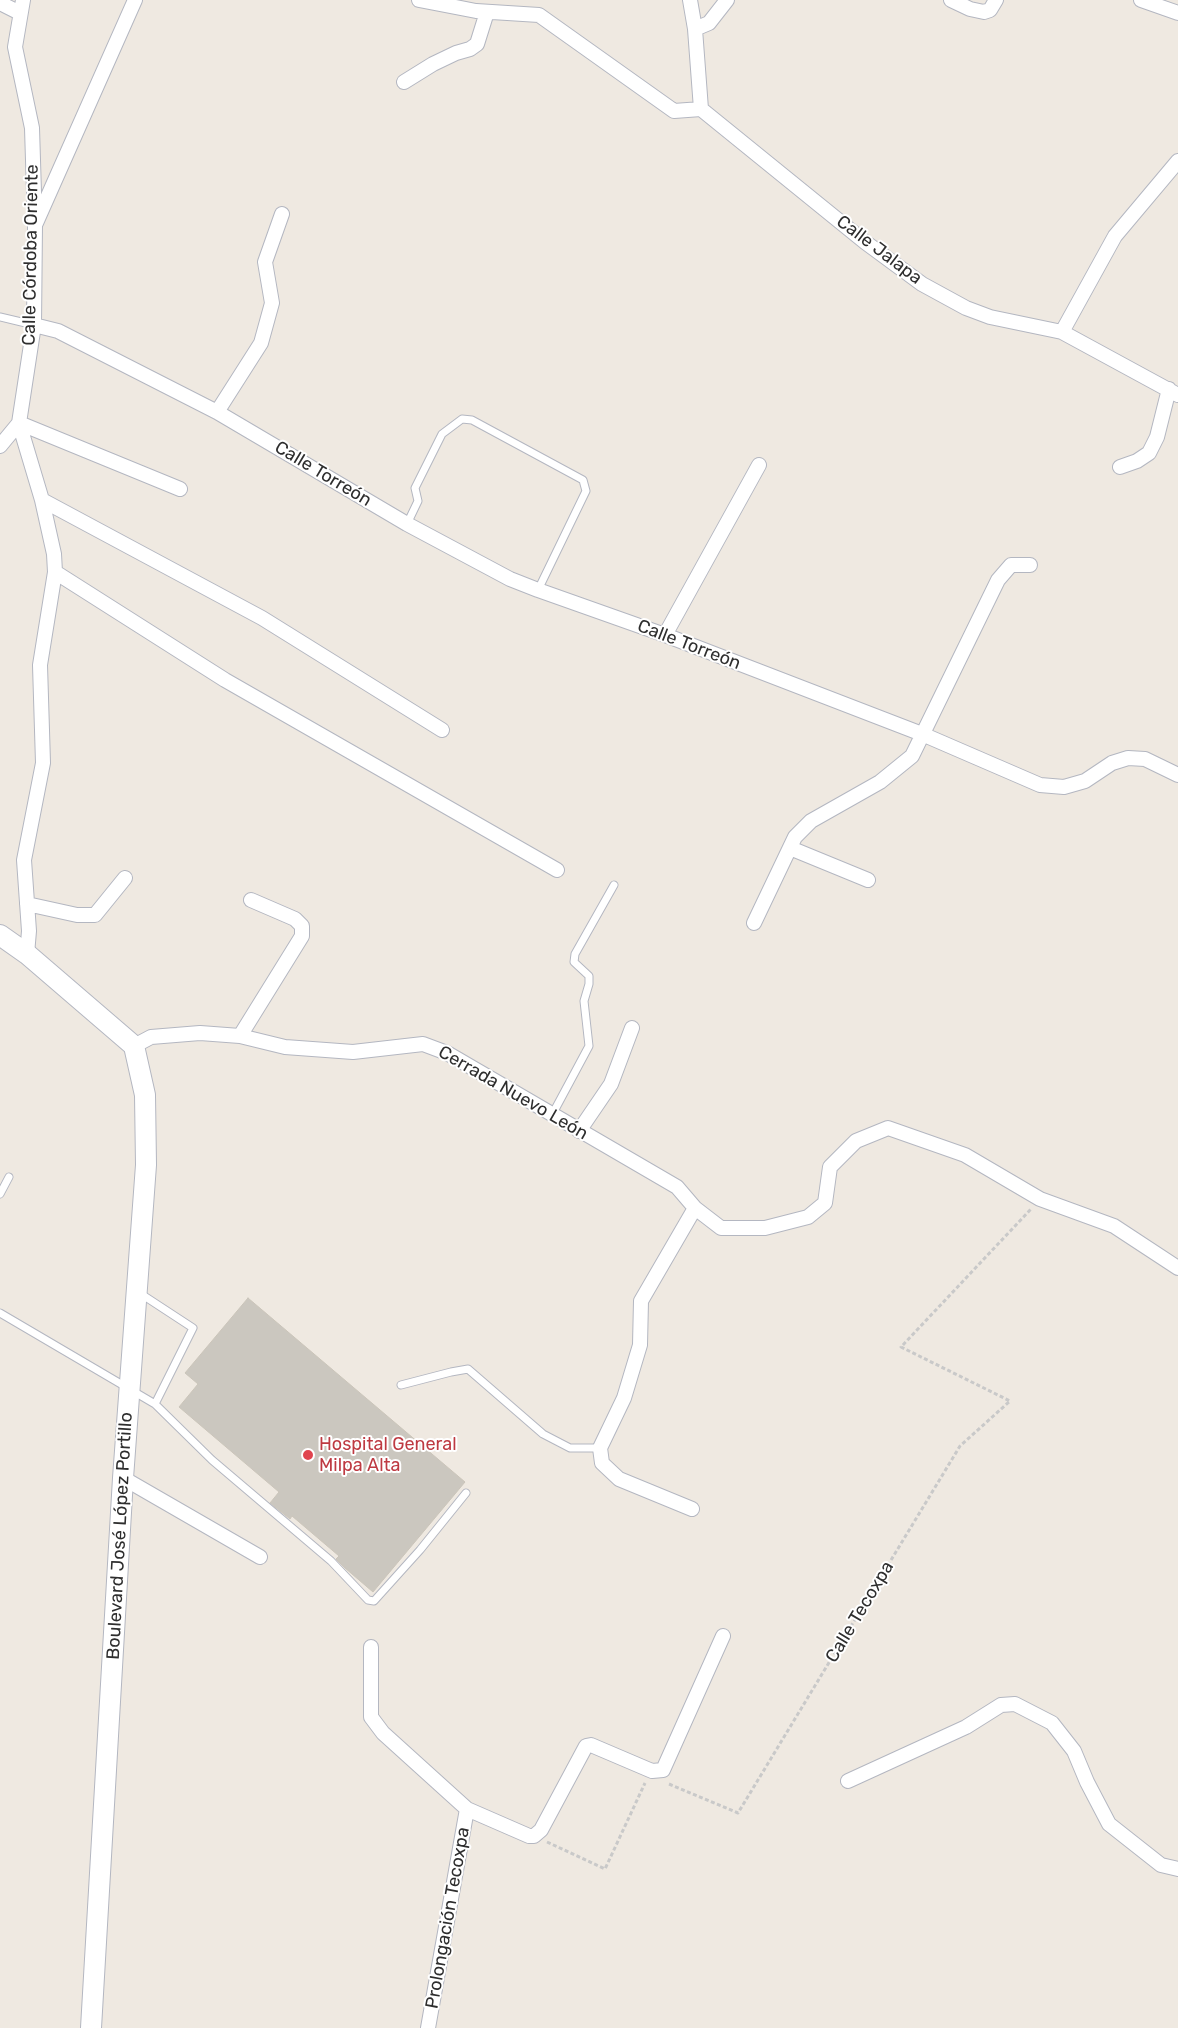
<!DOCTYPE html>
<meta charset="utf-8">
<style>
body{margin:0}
canvas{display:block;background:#efe9e1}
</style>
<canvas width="1178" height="2028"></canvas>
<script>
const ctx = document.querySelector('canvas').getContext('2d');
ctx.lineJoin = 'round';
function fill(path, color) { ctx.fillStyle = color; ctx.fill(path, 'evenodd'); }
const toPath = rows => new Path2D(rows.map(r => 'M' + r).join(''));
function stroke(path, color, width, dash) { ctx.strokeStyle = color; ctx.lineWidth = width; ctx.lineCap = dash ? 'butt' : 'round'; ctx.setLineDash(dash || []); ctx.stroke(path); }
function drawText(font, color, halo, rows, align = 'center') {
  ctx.font = font + ' Rubik,sans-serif'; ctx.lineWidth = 4; ctx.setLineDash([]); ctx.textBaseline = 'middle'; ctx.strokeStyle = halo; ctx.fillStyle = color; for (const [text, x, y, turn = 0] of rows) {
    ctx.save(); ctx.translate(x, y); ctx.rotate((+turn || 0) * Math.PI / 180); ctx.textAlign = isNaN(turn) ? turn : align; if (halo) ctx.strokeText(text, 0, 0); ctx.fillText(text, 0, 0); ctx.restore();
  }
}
const building = toPath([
 [248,1298,465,1482,373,1592,345,1568,336,1559,339,1556,292,1516,290,1519,270,1503,279,1492,179,1407,198,1384,185,1373,248,1298]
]);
fill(building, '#cbc7bf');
stroke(building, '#cbc5ba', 1);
const lane = toPath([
 [0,317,34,325],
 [407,524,418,501,415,488,442,434,462,419,472,420,583,480,586,491,538,590],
 [552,1115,589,1046,584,1001,589,984,589,976,574,962,575,954,614,885],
 [0,1194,9,1177],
 [0,1313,155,1404,193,1328,138,1292],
 [401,1385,451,1372,468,1369,543,1434,570,1448,600,1448],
 [155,1404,212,1460,331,1561,368,1600,374,1601,420,1550,466,1493]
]);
const street = toPath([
 [23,0,15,47,32,128,35,225,34,325,19,423,42,500,54,554,55,572,40,665,43,763,24,860,29,931,27,954],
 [419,0,476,11,539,15,674,111,701,109],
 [690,0,695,29,701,109,865,242,922,284,966,308,990,317,1062,332,1178,395],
 [951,0,970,9,984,12,990,10,996,0],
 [1141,0,1178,13],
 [0,3,20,13],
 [695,29,709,23,727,0],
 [404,82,433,64,456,53,470,49,477,44,487,12],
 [36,223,135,0],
 [34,325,58,331,217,412,407,524,510,579,538,590,665,635,922,734,1040,785,1064,787,1085,781,1112,763,1128,758,1145,759,1178,775],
 [1062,332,1115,236,1178,161],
 [217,412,261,343,272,303,265,262,282,214],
 [0,446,19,423,180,489],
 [1120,467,1137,461,1149,453,1157,437,1169,389],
 [42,500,262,618,442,730],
 [55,572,225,680,557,870],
 [665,635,759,465],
 [790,848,868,880],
 [27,904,77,915,95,915,125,878],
 [754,923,795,837,811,821,880,782,912,756,998,580,1011,565,1030,565],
 [240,1036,302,936,302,926,295,919,251,900],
 [134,1046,151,1037,200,1033,240,1036,285,1047,353,1052,423,1044,447,1053,677,1187,695,1208],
 [579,1131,611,1084,632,1028],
 [123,1478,260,1557],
 [692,1509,619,1479,602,1463,600,1448,624,1398,640,1345,641,1301,695,1208,721,1228,765,1228,808,1217,825,1203,830,1167,856,1141,888,1128,965,1155,1040,1199,1114,1226,1178,1268],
 [371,1647,371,1717,383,1733,467,1809,529,1836,534,1836,541,1830,586,1746,591,1745,652,1771,663,1770,723,1636],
 [848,1781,966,1727,1001,1705,1015,1704,1052,1723,1074,1751,1087,1782,1109,1824,1161,1865,1178,1869],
 [428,2028,467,1809]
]);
const secondary = toPath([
 [0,935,27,954,134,1046,145,1095,146,1165,123,1478,91,2028]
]);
stroke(lane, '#b4b7c1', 9);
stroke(street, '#b4b7c1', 16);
stroke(secondary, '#b4b7c1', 22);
stroke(toPath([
 [669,1784,738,1813,960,1446,1010,1401,901,1347,1031,1209],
 [547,1842,605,1869,645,1783]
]), '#c9c9c9', 3, [4, 2.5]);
stroke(lane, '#fff', 7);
stroke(street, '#fff', 14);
stroke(secondary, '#fff', 20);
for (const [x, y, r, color] of [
 [308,1455,6,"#e0444e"]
]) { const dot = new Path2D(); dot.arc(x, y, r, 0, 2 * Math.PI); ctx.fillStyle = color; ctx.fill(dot); stroke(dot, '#fff', 2); }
drawText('18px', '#2e2e2e', '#fff', [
 ["Calle Jalapa",879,250,37],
 ["Calle Córdoba Oriente",31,255,-89],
 ["Calle Torreón",323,474,31],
 ["Calle Torreón",689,645,21],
 ["Cerrada Nuevo León",513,1093,30],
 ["Boulevard José López Portillo",120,1536,-87],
 ["Calle Tecoxpa",860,1612,-59],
 ["Prolongación Tecoxpa",448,1918,-80]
]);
drawText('18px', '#be3a42', '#fff', [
 ["Hospital General",319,1445],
 ["Milpa Alta",319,1466]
], 'left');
</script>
